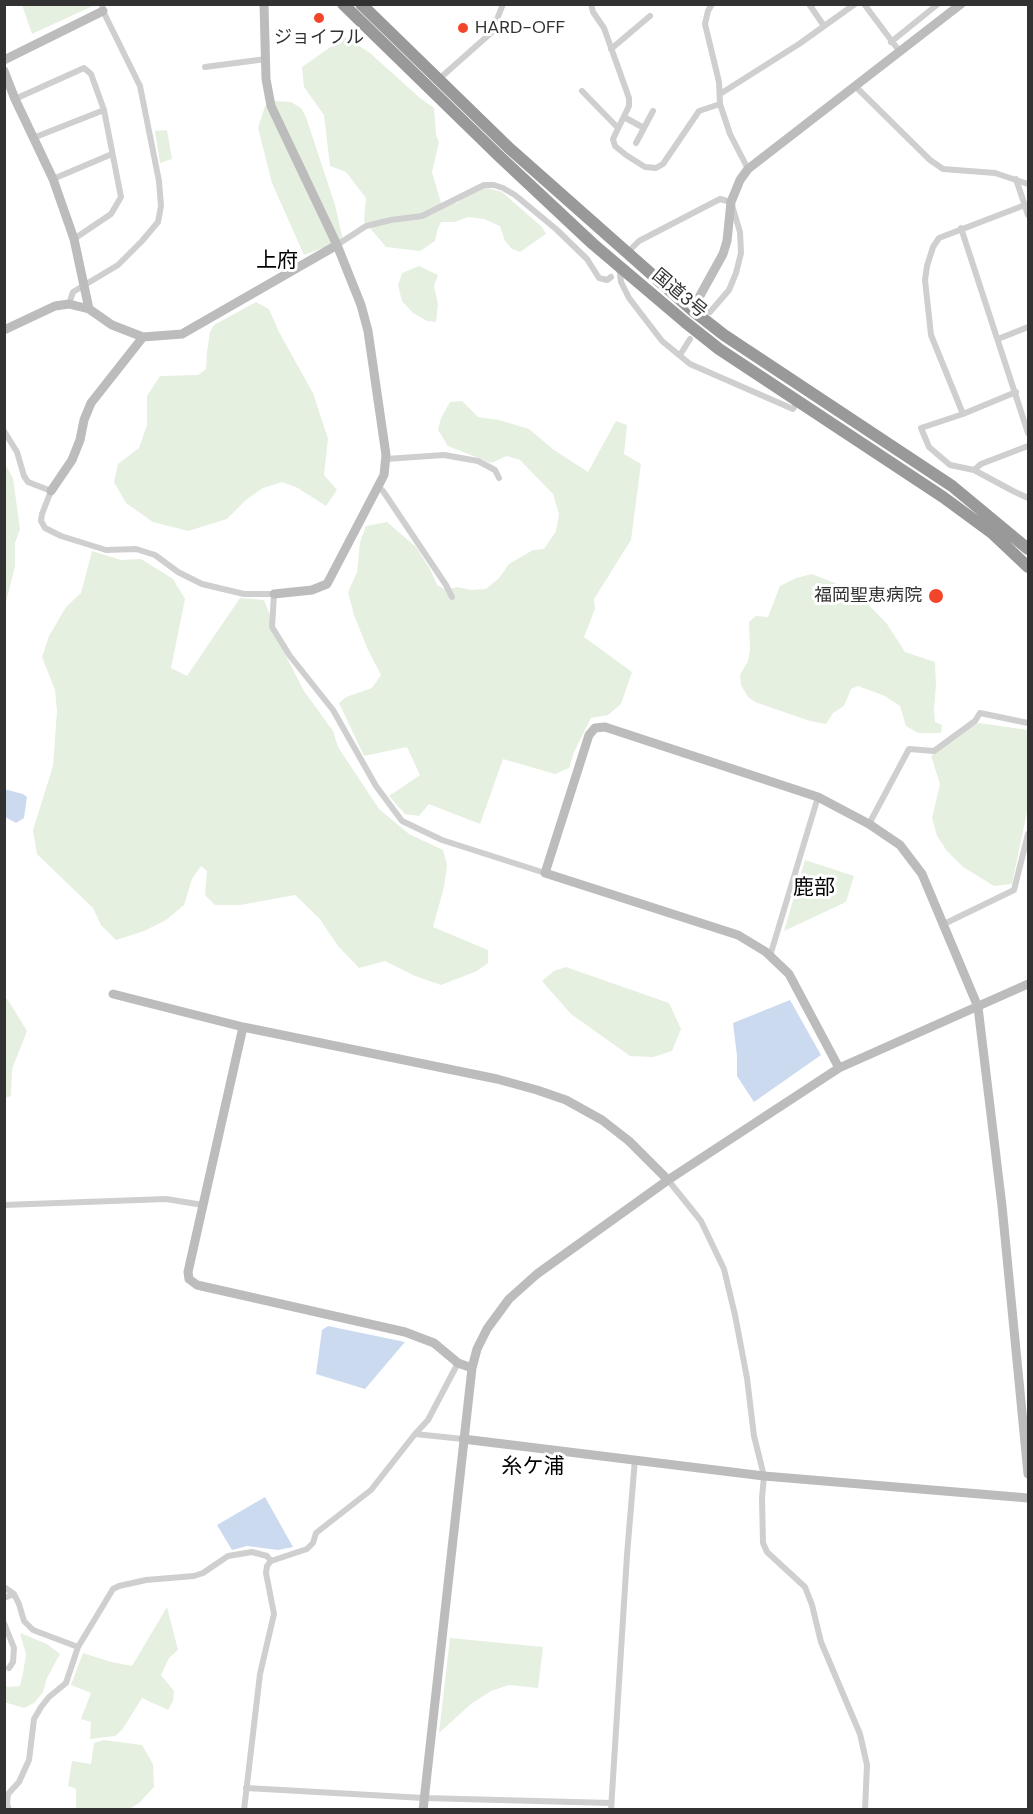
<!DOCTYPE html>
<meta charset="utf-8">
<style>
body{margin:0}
#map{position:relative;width:1033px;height:1814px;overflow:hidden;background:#fff;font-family:"DM Sans",sans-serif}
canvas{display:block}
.frame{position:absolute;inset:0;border:6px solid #323232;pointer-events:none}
</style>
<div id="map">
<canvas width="1033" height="1814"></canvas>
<div class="frame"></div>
</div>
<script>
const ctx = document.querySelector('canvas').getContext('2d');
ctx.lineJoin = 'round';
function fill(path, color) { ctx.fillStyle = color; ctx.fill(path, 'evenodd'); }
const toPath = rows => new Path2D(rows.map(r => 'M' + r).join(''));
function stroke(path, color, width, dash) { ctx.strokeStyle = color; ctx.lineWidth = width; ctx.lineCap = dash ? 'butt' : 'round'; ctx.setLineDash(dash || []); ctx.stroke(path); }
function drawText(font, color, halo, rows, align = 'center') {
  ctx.font = font + ' "DM Sans","Noto Sans JP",sans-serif'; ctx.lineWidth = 6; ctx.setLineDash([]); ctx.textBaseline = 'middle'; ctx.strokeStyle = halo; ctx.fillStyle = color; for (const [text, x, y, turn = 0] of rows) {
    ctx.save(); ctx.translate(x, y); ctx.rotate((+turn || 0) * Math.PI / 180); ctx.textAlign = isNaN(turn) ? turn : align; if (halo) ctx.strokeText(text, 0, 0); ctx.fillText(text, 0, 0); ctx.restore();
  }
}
fill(toPath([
 [97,4,32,34,22,5,22,4],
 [345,37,370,53,420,98,434,108,436,135,439,142,432,172,441,203,457,203,470,192,484,187,502,192,542,227,546,234,520,252,512,249,505,241,500,226,484,219,468,217,455,222,441,222,438,228,435,241,420,251,386,247,364,221,366,198,346,172,330,166,324,115,304,87,302,67],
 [275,101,291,102,301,108,306,117,335,205,343,240,304,255,272,183,258,128,265,106],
 [167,130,172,159,160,163,155,131],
 [419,266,438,275,434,286,438,304,436,322,427,321,413,313,402,301,398,285,402,273],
 [256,302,269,309,279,332,313,393,328,439,324,475,337,490,326,506,296,487,282,482,263,488,247,499,227,519,188,531,153,522,126,503,114,482,118,464,139,448,147,425,147,396,160,376,198,375,206,369,207,352,210,332,214,325],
 [462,401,478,417,499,420,529,429,554,450,588,472,616,421,627,425,624,454,641,464,631,540,594,599,595,609,584,637,632,672,621,704,608,715,591,718,574,752,569,768,555,774,503,759,480,824,429,804,419,816,405,814,389,796,420,775,407,747,364,756,339,703,346,697,372,688,381,675,368,650,354,615,348,592,357,572,360,542,366,526,387,522,416,547,430,569,437,585,446,590,457,587,472,590,486,589,499,578,509,564,533,550,544,549,556,531,559,514,553,494,520,460,507,456,491,463,448,446,438,430,441,418,450,402],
 [5,464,13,478,20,529,15,543,15,566,5,606],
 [92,551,121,560,141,559,173,579,185,599,171,668,187,676,240,598,264,600,286,656,304,691,333,731,338,747,379,809,409,834,443,850,447,865,444,887,433,927,488,950,488,963,477,971,441,985,415,976,385,961,359,968,338,946,319,918,295,895,240,905,215,905,205,895,207,871,201,866,192,879,184,905,166,920,144,931,116,940,101,925,93,908,37,854,33,830,53,766,57,711,55,690,42,657,49,636,66,607,81,593],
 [812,574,842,586,866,602,887,624,905,652,935,662,936,685,934,710,935,722,942,725,941,733,918,733,906,726,900,706,885,696,858,686,851,689,844,706,833,713,826,724,810,721,755,702,748,697,741,685,740,675,748,661,750,650,749,622,756,616,768,617,780,586,796,578],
 [979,723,1028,730,1028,807,1012,884,994,886,963,867,947,851,937,836,932,818,940,784,931,756,961,731],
 [805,860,854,876,846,902,784,931],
 [566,967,669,1003,681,1029,672,1051,653,1057,630,1056,571,1014,542,981,554,971],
 [5,998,8,1000,27,1031,12,1069,11,1096,5,1098],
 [167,1607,178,1650,169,1658,161,1675,174,1691,173,1701,168,1710,142,1698,122,1730,115,1736,90,1739,91,1722,81,1719,91,1693,71,1685,83,1653,111,1662,132,1666],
 [20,1633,47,1644,60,1654,47,1678,43,1692,34,1703,24,1708,4,1702,5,1684,7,1687,20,1686,23,1673,26,1654],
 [450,1638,543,1647,538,1688,509,1685,491,1691,471,1704,439,1733],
 [104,1740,142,1745,153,1764,154,1787,139,1803,129,1809,76,1809,76,1789,68,1786,72,1761,91,1764,94,1743]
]), '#e5f0e0');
fill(toPath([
 [4,789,23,794,27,797,24,818,16,823,5,817],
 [790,1000,821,1055,754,1102,737,1076,737,1056,733,1023],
 [328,1326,405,1342,365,1389,316,1374,322,1330],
 [265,1497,293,1547,278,1550,247,1546,232,1550,217,1525]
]), '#ccdaf0');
stroke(toPath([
 [591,4,593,12,604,28,629,98,629,106,613,139,615,146,626,155,645,167,656,168,663,164,699,111,720,104],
 [712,4,708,11,705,24,719,82,720,104,730,134,748,169],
 [809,4,824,26],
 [864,4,900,52],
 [891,42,938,4],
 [611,49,650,16],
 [205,67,266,59],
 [439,79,492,32,503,4],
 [855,86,930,160,943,169,995,173,1028,184],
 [582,91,618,128],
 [720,94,799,44,855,4],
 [15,99,84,68,91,74,104,110,121,197,111,214,74,239],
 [624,117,644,128],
 [33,138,104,110],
 [636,143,653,111],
 [53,179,112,154],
 [1016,179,1028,215],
 [961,228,1028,433],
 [337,245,366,226,391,220,422,216,484,185,494,185,503,188,515,195,556,229,587,259,599,278,607,280,611,277],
 [632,248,639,241,720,199,731,202,740,232,741,253,736,273,729,290,710,312],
 [619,267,621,282,629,298,662,341,690,364,793,409,798,401],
 [69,304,73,292,118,265,142,241,158,222,161,206,159,181,140,86,103,11,102,4],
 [998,339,1028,327],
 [680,355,690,339],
 [1016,392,963,414,931,335,925,280,927,266,933,247,939,238,1025,205],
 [963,414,921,428,929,447,950,465,974,470],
 [4,431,17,452,24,476,28,482,51,491,42,514,41,521,45,528,61,536,106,550,136,549,155,555,178,572,202,584,244,594,274,594,272,627,290,656,333,710,376,786,402,821,442,840,545,873],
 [1028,446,981,464,974,470,1013,491,1028,498],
 [386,459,444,455,478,461,495,470,499,478],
 [378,486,383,491,446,585,452,597],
 [869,824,909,749,934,751,975,721,980,713,1028,723],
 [944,924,1014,890,1028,834],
 [770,956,818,797],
 [668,1180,701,1221,724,1269,735,1315,747,1378,754,1436,764,1476,762,1498,763,1543,767,1552,805,1587,812,1605,821,1642,860,1734,867,1765,865,1810],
 [4,1205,166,1199,203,1205],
 [415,1434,428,1420,458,1363],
 [4,1587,14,1594,19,1604,24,1621,33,1630,78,1647],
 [4,1598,14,1594],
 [4,1623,14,1648,13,1662,9,1668],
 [246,1788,424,1798,611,1803],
 [9,1810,7,1804,8,1794,19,1782,29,1760,34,1719,41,1707,49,1697,66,1683,78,1647,113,1589,119,1586,146,1580,194,1576,203,1573,228,1556,252,1552,267,1556,271,1561],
 [244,1810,260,1674,274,1614,266,1573,267,1566,271,1561,307,1549,313,1543,316,1533,371,1490,415,1434,463,1439],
 [611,1810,627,1555,635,1459]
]), '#cfcfcf', 6);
stroke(toPath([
 [264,4,266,79,271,106,337,245,361,305,368,331,386,455,384,475,327,584,312,590,274,594],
 [4,60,103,11],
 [4,71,15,99,53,179,74,239,89,309],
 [692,310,723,254,727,241,731,202,740,180,748,169,961,4],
 [4,330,55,306,69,304,89,309,112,325,143,337,182,334,337,245],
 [51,491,72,460,80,440,84,420,91,403,143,337],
 [113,994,243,1027,497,1079,537,1090,566,1100,602,1120,629,1141,668,1180],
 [243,1027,188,1272,189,1279,197,1285,405,1332,434,1343,458,1363,472,1368],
 [839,1068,789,974,766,952,738,935,545,873,589,735,595,728,605,727,818,797,869,824,900,845,922,874,978,1007,1002,1206,1028,1474],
 [463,1439,764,1476,1028,1498],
 [423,1810,472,1368,477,1349,487,1329,509,1299,537,1274,668,1180,839,1068,1028,984]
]), '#bcbcbc', 9);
stroke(toPath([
 [343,4,499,156,593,244,685,322,719,349,943,497,992,533,1028,567],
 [361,4,509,148,692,310,724,335,952,486,1028,549]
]), '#999', 12);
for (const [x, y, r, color] of [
 [319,18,6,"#f3452a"],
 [463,28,6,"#f3452a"],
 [936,596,8,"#f3452a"]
]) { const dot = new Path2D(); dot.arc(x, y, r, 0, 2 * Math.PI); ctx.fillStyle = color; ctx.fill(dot); stroke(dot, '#fff', 2); }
drawText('18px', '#323232', '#fff', [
 ["HARD-OFF",475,28],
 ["ジョイフル",319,38,"center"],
 ["福岡聖恵病院",922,596,"right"]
], 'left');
drawText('18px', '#323232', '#fff', [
 ["国道3号",679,294,40]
]);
drawText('21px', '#000', '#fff', [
 ["上府",277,261],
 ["鹿部",814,888],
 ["糸ケ浦",533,1467]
]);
</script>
